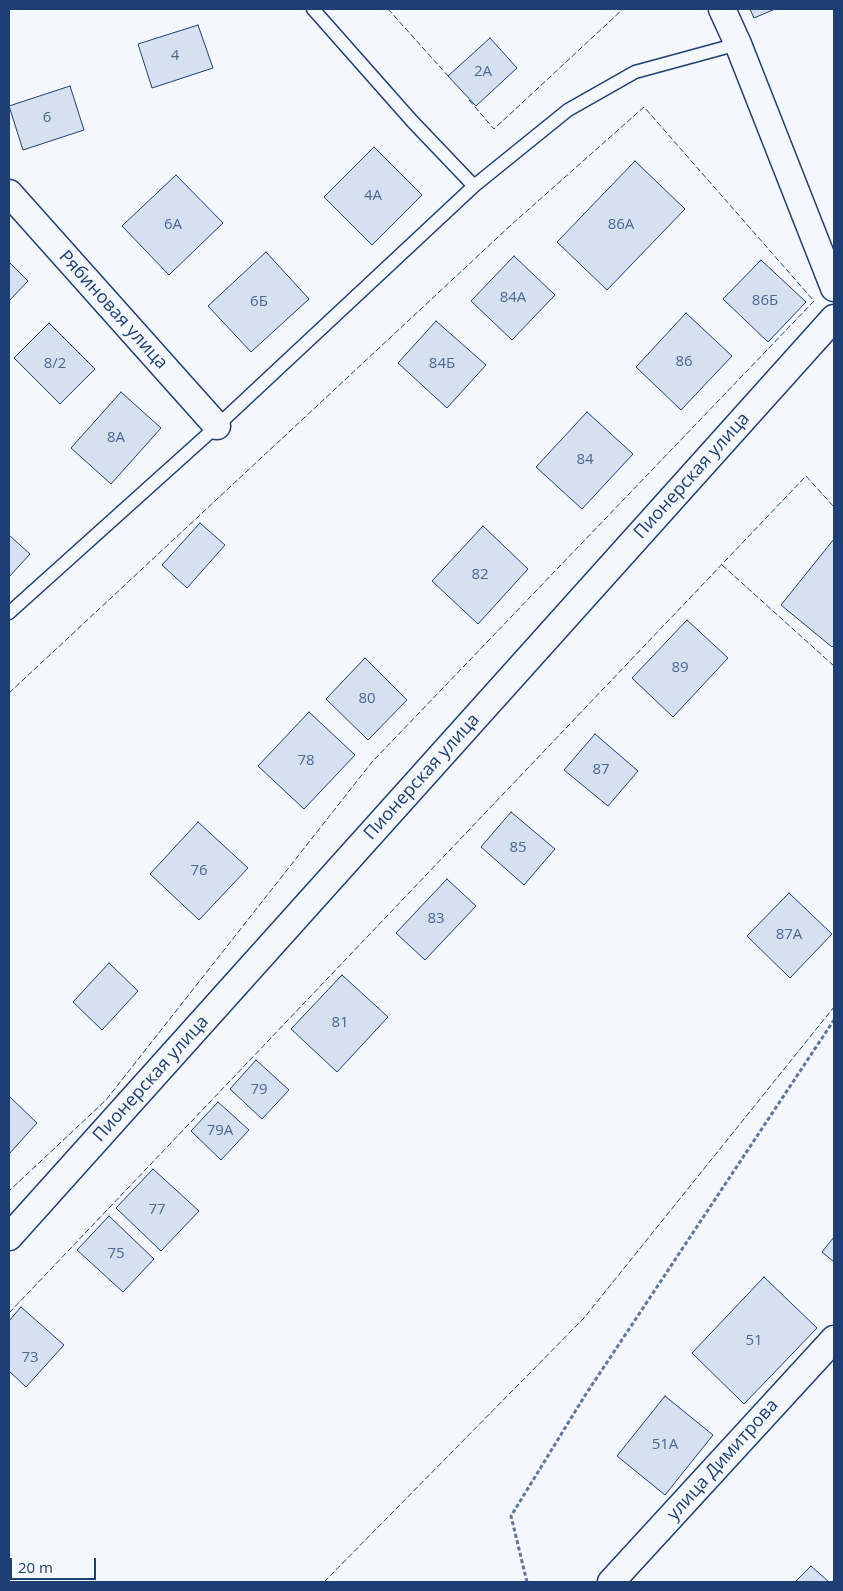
<!DOCTYPE html>
<meta charset="utf-8">
<style>
body{margin:0}
#map{position:relative;width:843px;height:1591px;overflow:hidden;background:#f4f7fb;font-family:"Open Sans",sans-serif}
canvas{display:block}
.frame{position:absolute;inset:0;border:10px solid #1d3f73;pointer-events:none}
.scale{position:absolute;left:10px;top:1558px;width:86px;height:22px;box-sizing:border-box;border:2px solid #1d3f73;border-top:0;padding-left:6px;font-size:15px;line-height:18px;white-space:nowrap;color:#1d3f73;-webkit-text-stroke:4px #f4f7fb;paint-order:stroke}
</style>
<div id="map">
<canvas width="843" height="1591"></canvas>
<div class="frame"></div>
<div class="scale">20 m</div>
</div>
<script>
const ctx = document.querySelector('canvas').getContext('2d');
ctx.lineJoin = 'round';
function fill(path, color) { ctx.fillStyle = color; ctx.fill(path, 'evenodd'); }
const toPath = rows => new Path2D(rows.map(r => 'M' + r).join(''));
function stroke(path, color, width, dash) { ctx.strokeStyle = color; ctx.lineWidth = width; ctx.lineCap = dash ? 'butt' : 'round'; ctx.setLineDash(dash || []); ctx.stroke(path); }
function drawText(font, color, halo, rows, align = 'center') {
  ctx.font = font + ' "Open Sans",sans-serif'; ctx.lineWidth = 4; ctx.setLineDash([]); ctx.textBaseline = 'middle'; ctx.strokeStyle = halo; ctx.fillStyle = color; for (const [text, x, y, turn = 0] of rows) {
    ctx.save(); ctx.translate(x, y); ctx.rotate((+turn || 0) * Math.PI / 180); ctx.textAlign = isNaN(turn) ? turn : align; if (halo) ctx.strokeText(text, 0, 0); ctx.fillText(text, 0, 0); ctx.restore();
  }
}
const building = toPath([
 [750,9,775,9,754,18,750,9],
 [198,25,213,68,152,88,138,44,198,25],
 [490,38,517,68,476,106,448,76,490,38],
 [70,86,84,130,23,150,9,106,70,86],
 [374,147,422,195,372,245,324,197,374,147],
 [635,161,685,209,607,290,557,242,635,161],
 [176,175,223,223,169,275,122,226,176,175],
 [266,252,309,299,251,352,208,306,266,252],
 [514,256,555,295,512,340,471,301,514,256],
 [761,260,806,302,768,342,723,299,761,260],
 [9,262,28,281,9,301,9,262],
 [686,313,732,356,681,410,636,367,686,313],
 [436,321,486,365,447,408,398,363,436,321],
 [49,323,95,369,60,404,14,358,49,323],
 [121,392,161,428,111,484,71,448,121,392],
 [587,412,633,454,582,509,536,467,587,412],
 [200,523,225,545,187,588,162,565,200,523],
 [483,526,528,569,478,624,432,581,483,526],
 [9,535,30,554,9,577,9,535],
 [834,539,834,645,832,647,781,605,834,539],
 [687,620,728,658,673,717,632,678,687,620],
 [365,658,407,700,368,740,326,699,365,658],
 [309,712,355,755,304,809,258,766,309,712],
 [595,734,638,771,608,806,564,770,595,734],
 [511,812,555,849,524,885,481,847,511,812],
 [198,822,248,868,199,920,150,874,198,822],
 [447,879,476,906,425,960,396,933,447,879],
 [789,893,832,934,790,978,747,936,789,893],
 [109,963,138,991,102,1030,73,1002,109,963],
 [342,975,388,1017,337,1072,291,1029,342,975],
 [256,1060,289,1090,262,1119,230,1089,256,1060],
 [9,1096,37,1123,9,1154,9,1096],
 [218,1102,249,1130,221,1160,191,1131,218,1102],
 [153,1169,199,1211,161,1251,116,1208,153,1169],
 [109,1216,154,1259,123,1292,77,1250,109,1216],
 [834,1237,834,1262,822,1252,834,1237],
 [764,1277,817,1328,744,1404,692,1353,764,1277],
 [21,1307,64,1345,26,1387,9,1371,9,1321,21,1307],
 [665,1396,713,1435,665,1495,617,1456,665,1396],
 [811,1566,829,1582,795,1582,811,1566]
]);
fill(building, '#d5e0f0');
stroke(building, '#1d3f73', 1);
const service = toPath([
 [313,9,412,121,474,186],
 [9,613,217,426,474,186,568,110,635,72,738,44]
]);
const minor = toPath([
 [722,9,738,44,834,288],
 [9,193,217,426],
 [9,1237,834,318],
 [611,1582,834,1339]
]);
stroke(service, '#1d3f73', 15);
stroke(minor, '#1d3f73', 29);
stroke(toPath([
 [527,1582,511,1516,584,1397,834,1020]
]), '#5e769c', 3, [4, 2.5]);
stroke(service, '#f4f7fb', 12);
stroke(minor, '#f4f7fb', 26);
stroke(toPath([
 [388,9,449,77],
 [469,100,494,129,623,9],
 [722,565,834,666],
 [9,693,511,225,644,107,814,301,372,762,106,1100,9,1191],
 [9,1313,806,476,834,507],
 [324,1582,584,1318,834,1007]
]), '#1d3f73', 1, [6, 2.5]);
drawText('15px', '#4b6792', null, [
 ["4",175,56],
 ["2А",483,72],
 ["6",47,118],
 ["4А",373,196],
 ["6А",173,225],
 ["86А",621,225],
 ["84А",513,298],
 ["86Б",765,301],
 ["6Б",259,302],
 ["86",684,362],
 ["8/2",55,364],
 ["84Б",442,364],
 ["8А",116,438],
 ["84",585,460],
 ["82",480,575],
 ["89",680,668],
 ["80",367,699],
 ["78",306,761],
 ["87",601,770],
 ["85",518,848],
 ["76",199,871],
 ["83",436,919],
 ["87А",789,935],
 ["81",340,1023],
 ["79",259,1090],
 ["79А",220,1131],
 ["77",157,1210],
 ["75",116,1254],
 ["51",754,1341],
 ["73",30,1358],
 ["51А",665,1445]
]);
drawText('18px', '#1d3f73', '#f4f7fb', [
 ["Рябиновая улица",113,310,48],
 ["Пионерская улица",692,476,-48],
 ["Пионерская улица",422,777,-48],
 ["Пионерская улица",151,1079,-48],
 ["улица Димитрова",723,1460,-48]
]);
</script>
